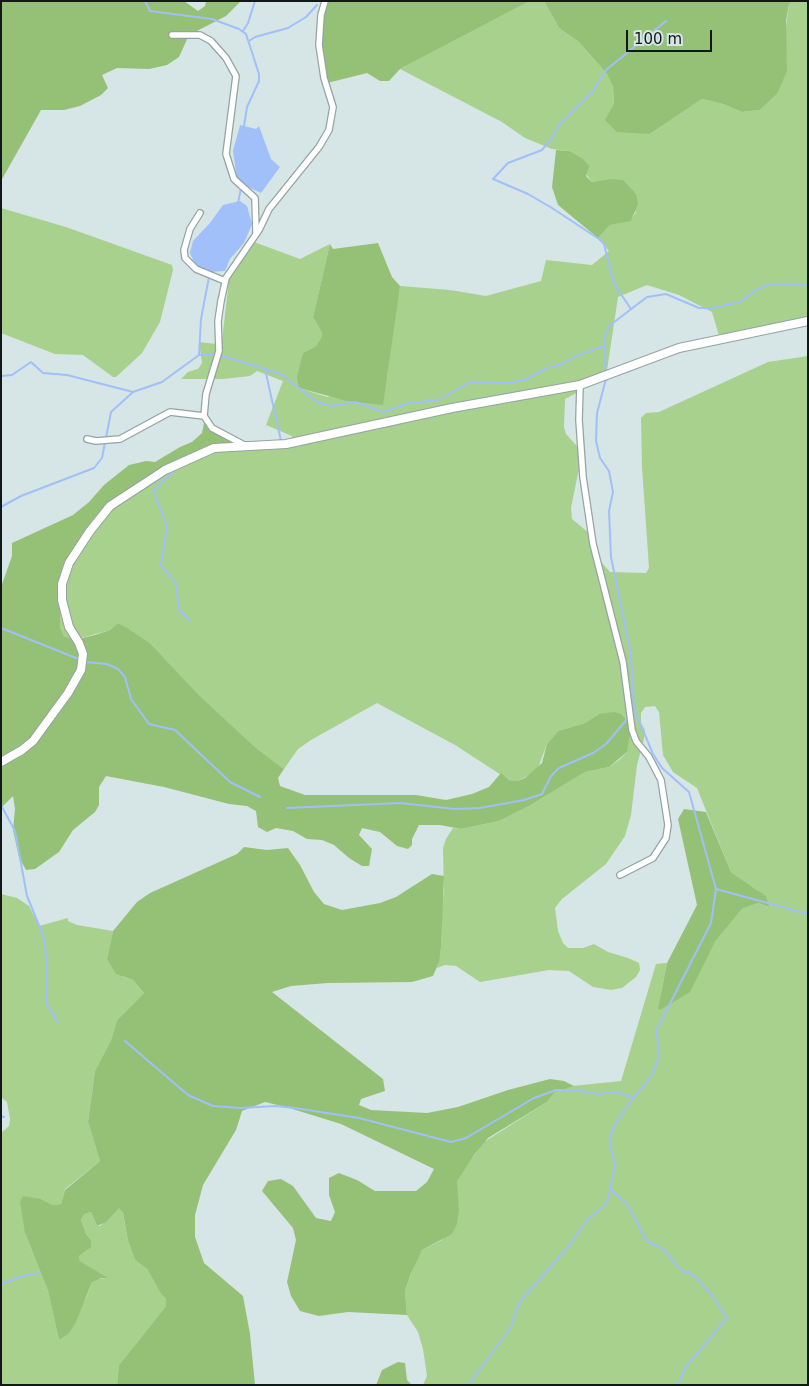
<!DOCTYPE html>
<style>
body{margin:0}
#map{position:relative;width:809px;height:1386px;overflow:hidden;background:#d6e5e6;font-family:"DejaVu Sans",sans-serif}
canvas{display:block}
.frame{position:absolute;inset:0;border:2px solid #121818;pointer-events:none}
.scale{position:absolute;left:626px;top:30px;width:86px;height:22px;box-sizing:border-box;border:2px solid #121818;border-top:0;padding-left:6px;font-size:15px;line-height:18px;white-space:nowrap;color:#121818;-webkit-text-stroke:4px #d6e5e6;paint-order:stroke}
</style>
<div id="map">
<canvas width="809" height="1386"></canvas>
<div class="frame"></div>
<div class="scale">100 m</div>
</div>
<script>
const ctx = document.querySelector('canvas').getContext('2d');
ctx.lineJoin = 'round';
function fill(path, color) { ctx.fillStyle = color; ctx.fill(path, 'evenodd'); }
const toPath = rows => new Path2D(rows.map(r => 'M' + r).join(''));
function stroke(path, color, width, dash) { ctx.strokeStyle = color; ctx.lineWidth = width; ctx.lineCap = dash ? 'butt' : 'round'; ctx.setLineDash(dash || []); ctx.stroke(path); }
fill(toPath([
 [530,1,544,1,559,28,579,42,607,74,613,87,614,104,650,134,702,99,723,104,742,112,760,110,777,94,789,4,793,1,808,1,808,320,720,339,712,312,679,295,647,285,618,297,606,377,565,399,564,427,566,434,583,453,585,458,578,473,571,508,572,519,595,538,595,547,601,562,610,572,646,573,649,568,642,467,641,418,646,413,659,412,768,362,808,356,808,1381,806,1385,423,1385,427,1376,423,1349,418,1332,407,1315,405,1291,415,1262,422,1250,442,1240,459,1210,456,1181,484,1142,547,1102,555,1092,572,1086,621,1081,656,964,667,963,658,1008,705,960,715,942,742,909,758,903,768,907,759,891,731,872,697,788,673,772,663,755,659,712,655,706,645,707,641,713,641,723,645,730,644,739,637,765,631,815,625,836,606,864,562,899,555,908,558,931,563,943,568,948,583,948,594,944,608,952,628,958,639,963,640,970,636,977,622,988,611,990,593,987,569,971,549,970,480,982,456,966,445,965,437,968,441,948,442,909,444,891,443,848,446,839,453,828,461,829,499,821,531,805,585,772,609,767,619,760,627,752,599,714,585,723,558,731,547,744,538,768,532,774,517,781,509,780,455,745,377,703,311,740,298,749,284,769,255,747,199,695,150,643,126,627,118,623,110,630,74,640,64,636,60,627,59,610,64,568,119,499,200,452,291,446,292,436,266,425,283,381,257,371,250,376,223,379,181,379,188,372,198,369,202,363,199,342,216,344,222,341,229,280,254,242,300,259,330,244,313,317,322,333,321,338,316,346,303,353,299,388,327,397,387,378,392,329,400,286,450,290,486,296,541,281,546,260,592,265,609,251,598,238,610,225,631,220,636,212,609,179,592,182,569,151,552,149,525,138,502,122,400,69],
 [1,208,66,227,172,265,173,270,160,322,142,353,116,377,113,377,83,355,55,354,1,333],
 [1,894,17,898,29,906,39,926,68,918,68,921,77,925,113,931,107,959,123,977,133,980,144,993,117,1020,111,1040,95,1071,88,1122,100,1161,65,1189,61,1204,53,1205,41,1199,25,1233,48,1291,59,1340,86,1298,92,1282,96,1279,107,1278,80,1261,79,1256,91,1240,86,1234,81,1220,84,1213,91,1212,97,1226,100,1226,120,1207,123,1214,128,1241,135,1260,147,1269,161,1294,166,1299,166,1306,119,1365,117,1385,1,1385,1,1133,9,1126,10,1119,7,1102,1,1097]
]), '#a8d18d');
fill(toPath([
 [1,1,184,1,198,11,205,6,206,1,241,1,226,16,189,35,179,57,167,65,149,69,117,68,102,75,108,88,101,95,80,106,64,110,41,110,1,181],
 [327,1,530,1,400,69,389,81,380,81,367,73,327,83,321,41,322,15],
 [544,1,793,1,789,4,786,21,787,71,777,94,760,110,742,112,723,104,702,99,650,134,617,132,605,120,614,104,613,87,607,74,579,42,559,28],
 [556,150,569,151,583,159,589,166,586,176,592,182,609,179,623,180,636,194,638,204,631,221,610,225,598,238,558,205,552,187],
 [378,243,392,277,400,286,383,405,347,401,299,388,297,377,303,353,316,346,321,338,322,333,313,317,330,244,333,249],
 [204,423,214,432,245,446,200,452,119,499,82,537,60,595,60,627,64,636,74,640,95,635,110,630,118,623,126,627,150,643,199,695,255,747,284,769,278,778,280,786,305,795,416,795,446,800,472,794,489,787,501,773,509,780,517,781,525,778,542,763,547,744,558,731,585,723,599,714,614,712,621,714,631,726,627,752,609,767,585,772,531,805,499,821,461,829,440,825,419,825,412,839,412,845,408,849,397,846,380,832,362,828,359,835,372,849,369,866,362,866,349,858,334,845,322,840,307,839,293,831,276,828,267,832,258,827,256,811,247,806,229,804,164,787,106,776,99,787,99,805,95,812,73,830,59,852,35,869,26,870,19,857,13,830,15,809,13,796,1,808,1,587,12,556,12,543,73,515,89,502,104,485,129,465,146,461,155,462,180,447,192,442,202,433],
 [684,809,706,812,731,872,766,896,769,907,758,903,742,909,715,942,690,992,660,1010,658,1008,667,963,697,905,678,819],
 [244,847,267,850,288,848,300,865,314,892,324,904,342,910,380,903,396,897,432,874,444,876,441,948,439,962,433,976,412,982,328,983,291,986,272,992,383,1079,385,1091,361,1099,359,1105,371,1110,427,1113,458,1107,508,1090,550,1079,564,1081,574,1086,555,1092,547,1102,488,1138,475,1154,457,1181,459,1210,457,1224,452,1234,422,1250,411,1273,405,1291,407,1315,348,1312,319,1316,300,1311,291,1296,287,1282,296,1240,293,1228,262,1191,268,1181,281,1179,293,1186,316,1218,331,1221,335,1212,329,1195,329,1178,339,1173,357,1180,375,1191,416,1191,427,1182,434,1169,341,1124,286,1107,265,1102,242,1111,236,1130,203,1185,195,1215,195,1237,204,1263,243,1296,250,1334,255,1385,117,1385,119,1365,166,1306,166,1299,161,1294,147,1269,135,1260,128,1241,123,1213,119,1208,106,1222,97,1226,91,1212,84,1214,81,1220,86,1234,91,1240,91,1247,79,1256,80,1261,108,1278,101,1278,92,1282,76,1322,69,1333,59,1340,48,1291,25,1233,20,1202,23,1196,41,1199,53,1205,61,1204,65,1190,100,1161,88,1122,95,1071,111,1040,117,1020,144,993,133,980,116,974,107,959,113,931,137,902,150,893,237,854],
 [398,1362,405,1363,407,1380,412,1385,376,1385,382,1370]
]), '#95c177');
fill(toPath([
 [240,125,256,129,259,126,271,159,280,167,261,193,244,185,237,178,233,151],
 [240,201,247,206,252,224,244,243,230,259,225,271,210,272,196,267,190,253,193,241,210,223,223,205]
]), '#a1bff9');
stroke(toPath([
 [145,1,150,11,212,19,239,29,246,34,259,74,259,81,247,107,244,126],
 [243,31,248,23,255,1],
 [249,41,255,37,288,28,306,17,317,5],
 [238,203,241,188],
 [631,309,614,284,604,244,599,239,552,208,528,194,493,179,508,163,542,150,552,138,559,125,593,91,606,70,666,21],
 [199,355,201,319,209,277],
 [220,355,281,374,317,402,331,406,355,402,383,412,409,403,439,400,470,382,506,383,525,380,547,368,562,364,576,356,604,346],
 [265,369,281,441],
 [606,373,604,340,609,326,647,297,666,294,699,308,712,308,740,302,757,289,768,285,808,284],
 [1,376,12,375,31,362,43,373,67,375,133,392],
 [176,469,155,489,154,493,167,526,161,565,176,584,179,610,190,621],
 [1,507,21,496,94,468,102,458,111,412,133,392,162,382,199,355,215,355],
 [1,628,81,660],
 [85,662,107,664,118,669,125,677,131,699,149,724,175,730,230,782,260,797],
 [1,805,15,831,27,896,43,935,46,956,46,1003,58,1022],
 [287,808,400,803,455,809,480,808,524,800,542,794,551,776,559,768,593,753,606,744,628,718],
 [716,889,808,914],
 [125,1041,188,1095,213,1106,241,1108,276,1106,295,1108,359,1118,451,1142,466,1138,534,1098,556,1090,574,1090,599,1094,617,1092,633,1098],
 [1,1116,4,1117],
 [611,1190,627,1204,647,1241,663,1249,682,1271,692,1274,712,1295,727,1318,685,1368,678,1385],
 [1,1284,26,1275,39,1273],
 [468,1385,511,1327,519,1303,572,1242,587,1220,603,1207,608,1199,615,1164,610,1145,612,1129,633,1098,650,1078,657,1063,659,1053,656,1031,711,923,716,889,689,792,662,768,653,754,634,709,631,655,611,557,609,511,613,492,609,471,600,458,596,441,597,413,606,379]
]), '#a1bff9', 2);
const minor = toPath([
 [172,35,200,35,211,41,226,58,236,76,226,154,234,179,255,198,256,233],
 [200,213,190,229,184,250,185,258,196,269,225,281],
 [580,385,579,420,583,477,593,544,623,662,632,730,636,741,649,757,661,780,668,825,666,838,653,858,620,875],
 [87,439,96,441,120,439,170,412,204,416],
 [246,446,212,428,204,416,206,394,219,351,218,321,221,301,226,278,259,230,269,209,319,147,329,130,333,107,324,78,319,45,321,15,325,1]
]);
const major = toPath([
 [1,762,22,750,33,741,68,693,81,670,83,654,79,643,69,627,62,600,62,584,69,563,90,531,110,506,165,470,214,448,286,444,452,408,580,385,679,348,808,321]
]);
stroke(minor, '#94a3a3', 8);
stroke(major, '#94a3a3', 10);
stroke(minor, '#fff', 5.5);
stroke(major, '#fff', 8);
</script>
